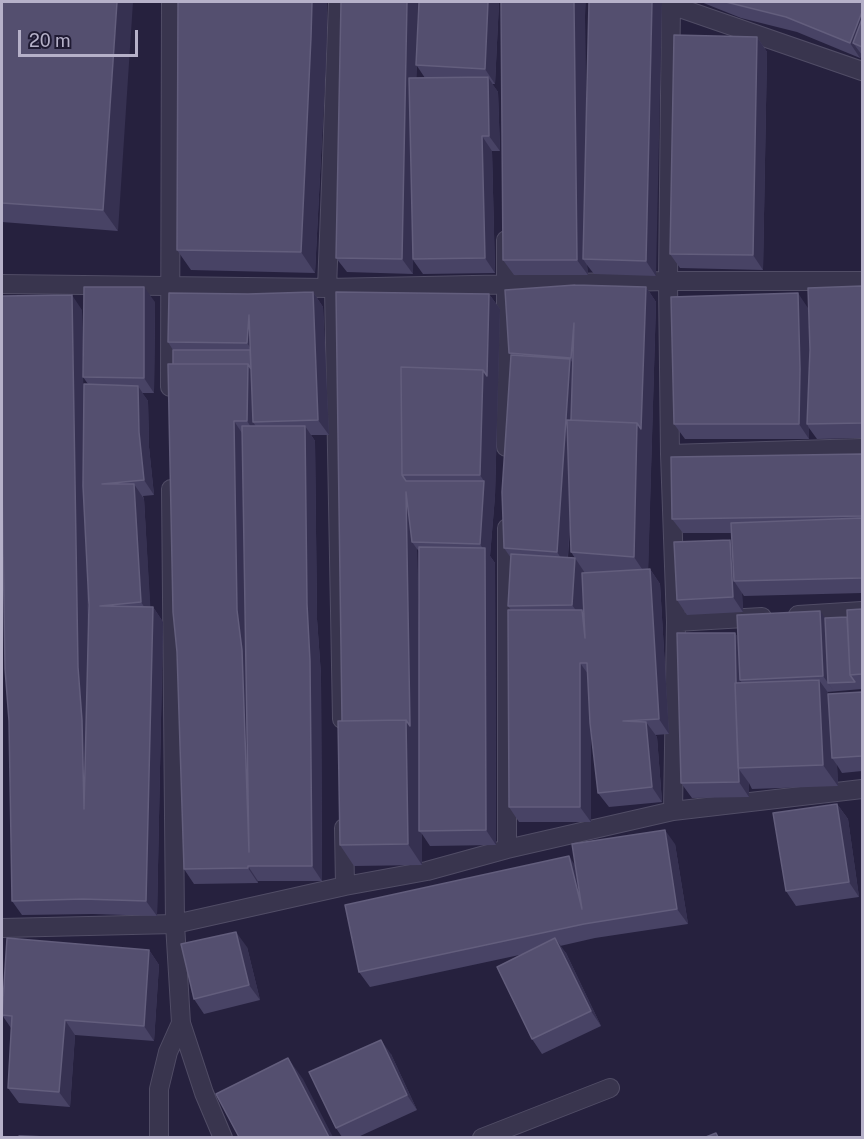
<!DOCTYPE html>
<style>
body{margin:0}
#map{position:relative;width:864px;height:1139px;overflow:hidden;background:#26213e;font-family:"Public Sans",sans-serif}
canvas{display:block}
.frame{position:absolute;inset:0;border:3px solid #b6b1c9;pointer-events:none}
.scale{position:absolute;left:18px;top:30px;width:120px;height:27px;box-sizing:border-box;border:3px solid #b6b1c9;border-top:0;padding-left:8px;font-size:18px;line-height:21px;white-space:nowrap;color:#b6b1c9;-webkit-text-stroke:4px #1f1a33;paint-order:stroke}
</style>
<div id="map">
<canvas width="864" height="1139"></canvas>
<div class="frame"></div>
<div class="scale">20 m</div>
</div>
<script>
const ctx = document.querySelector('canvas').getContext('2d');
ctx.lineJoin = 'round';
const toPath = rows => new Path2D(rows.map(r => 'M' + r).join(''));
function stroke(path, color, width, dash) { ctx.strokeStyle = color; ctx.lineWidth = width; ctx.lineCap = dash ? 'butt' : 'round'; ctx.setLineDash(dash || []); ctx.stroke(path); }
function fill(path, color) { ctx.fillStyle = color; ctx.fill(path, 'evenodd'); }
const street = toPath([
 [671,2,668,281,670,454,676,622,673,811],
 [671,5,862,71],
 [506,240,506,447],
 [2,284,327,288,668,281,862,281],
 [327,288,338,2],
 [334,288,342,719],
 [170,387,171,2],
 [670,454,862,448],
 [171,489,175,924,181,1023,204,1093,223,1138],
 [507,528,507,849],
 [798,615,862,611],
 [676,622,762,617],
 [344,828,345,886],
 [2,928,175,924,345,886,427,871,507,849,673,811,862,789],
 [159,1138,159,1089,168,1052,181,1023],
 [482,1138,610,1088]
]);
stroke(street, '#514d66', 20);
stroke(street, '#39354e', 18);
fill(toPath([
 [2,2,118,231,2,222],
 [178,2,327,2,326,58,315,273,191,270,177,250],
 [419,2,499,2,495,84,492,84,498,92,500,151,492,151,495,273,423,274,413,260,413,274,347,272,336,258,417,41],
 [417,66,425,78,416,78],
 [701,2,862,2,862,56,862,55,860,58,797,32,741,18],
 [585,16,586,139,656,276,594,274,587,265,588,275,514,275,503,260],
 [757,37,767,52,763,270,680,268,670,254],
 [862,286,862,438,817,439,809,428,809,439,685,439,674,424,808,308,810,358],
 [646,287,656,302,648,569,650,569,660,584,669,734,655,735,657,737,662,802,609,807,598,793,591,725,591,822,519,822,509,807,511,610,508,606,511,558,504,548,511,355,509,353],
 [570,527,571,552,585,573,575,558,568,557],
 [313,292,323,307,329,435,311,435,315,441,317,619,321,675,322,881,258,881,258,883,194,884,184,869,173,350,168,342,248,294],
 [336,292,489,294,500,309,495,496,490,556,495,563,496,845,430,846,422,834,422,865,354,866,340,845,342,721],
 [417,549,419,551,419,650],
 [155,302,154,393,142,393,148,401,149,447,154,495,143,496,144,499,150,607,153,607,163,622,157,916,93,914,22,915,12,901,82,310,83,375],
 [83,377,88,384,84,413,83,385],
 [87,556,89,605,88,645,88,606],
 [862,454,862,593,744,596,742,593,743,612,687,615,677,600,730,540,732,544,732,533,683,533,672,519],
 [862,609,862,689,827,692,829,694,862,692,862,771,842,773,837,765,838,786,752,789,749,783,749,797,692,798,681,783,735,633,738,638,825,618,847,617],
 [837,804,848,819,859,897,796,906,786,891],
 [675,844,688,924,595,938,560,946,566,953,601,1026,542,1054,532,1039,524,954,370,987,359,972,575,865],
 [247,947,260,1000,204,1014,194,999],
 [149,950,159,965,154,1041,75,1035,70,1107,19,1103,8,1088,11,1028,2,1015],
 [391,1054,417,1110,358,1137,342,1137,336,1128]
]), '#484365');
fill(toPath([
 [117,2,133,2,118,231,103,210],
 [312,2,327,2,326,58,315,273,301,252],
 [407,2,418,2,413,274,402,259],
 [488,2,499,2,495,84,485,69],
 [574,2,586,2,585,16,587,259,583,259,587,265,588,275,577,260],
 [652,2,662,2,656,276,646,261],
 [862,12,862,47,853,43,862,55,860,58,850,43],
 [757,37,767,52,763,270,753,255],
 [488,77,498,92,500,151,489,136],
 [482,136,492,151,495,273,485,258],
 [144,287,155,302,154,393,144,378],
 [646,287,656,302,648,578,634,557,637,423],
 [313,292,323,307,329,435,318,420],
 [798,293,808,308,811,384,807,424,809,428,809,439,799,424],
 [489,294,500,309,495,496,490,556,495,563,496,845,486,830,485,552,480,544,484,481,480,475,483,370],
 [72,295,82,310,89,682,84,809,78,667],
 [249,315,259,330,258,358,258,422,253,422,257,428,257,436,247,421,248,364,253,372,252,350,247,343],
 [570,359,580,374,567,567,557,552],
 [138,386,148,401,149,447,154,495,144,480,139,432],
 [234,421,244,436,259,867,249,852,237,610],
 [305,426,315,441,317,619,321,675,322,881,312,866,307,604],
 [134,484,144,499,151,617,141,602],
 [406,492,412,542,417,549,421,741,419,831,422,834,422,865,408,844,406,720],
 [730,540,740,555,734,581,742,593,743,612,733,597],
 [575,558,585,573,583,613,592,625,585,638,583,620,572,605],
 [650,569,660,584,669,734,659,719],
 [153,607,163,622,157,916,146,901],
 [820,611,831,626,828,683,834,691,823,676],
 [735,633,745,648,740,680,746,688,738,768],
 [580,663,591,678,591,822,580,807],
 [819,680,834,701,832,758,837,765,838,786,823,765],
 [646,722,657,737,662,802,652,787],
 [738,768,749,783,749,797,739,782],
 [837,804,848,819,859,897,849,882],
 [665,830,675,844,688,924,677,909],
 [569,856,579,871,582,909],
 [248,866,258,881,258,883,248,868],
 [236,932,247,947,260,1000,249,985],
 [555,938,566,953,601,1026,591,1011],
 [149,950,159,965,154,1041,144,1026],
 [65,1020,75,1035,70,1107,59,1092],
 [381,1040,391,1054,417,1110,407,1095],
 [288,1058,303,1079,333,1137,329,1137]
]), '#363151');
const building = toPath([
 [2,2,117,2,103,210,2,203,2,2],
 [178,2,312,2,311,37,301,252,177,250,178,2],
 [341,2,407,2,402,259,336,258,341,2],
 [419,2,488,2,485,69,416,65,419,2],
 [501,2,574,2,577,260,503,260,501,2],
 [589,2,652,2,646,261,583,259,589,2],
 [726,2,862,2,862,12,850,43,786,17,726,2],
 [862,19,862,47,853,43,862,19],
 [674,35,757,37,753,255,670,254,674,35],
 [488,77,489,136,482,136,485,258,413,259,409,78,488,77],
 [575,285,646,287,641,429,637,423,571,420,574,323,571,358,509,353,505,290,575,285],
 [862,286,862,423,807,424,810,350,808,288,862,286],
 [84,287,144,287,144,378,83,377,84,287],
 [313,292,318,420,253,422,249,315,247,343,168,342,169,293,248,294,313,292],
 [336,292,489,294,487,376,483,370,401,367,402,475,406,481,484,481,480,544,412,542,406,492,410,726,406,720,342,721,336,292],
 [798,293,800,369,799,424,674,424,671,297,798,293],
 [72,295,78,667,82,720,84,809,89,605,83,486,84,384,138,386,139,432,144,480,102,484,134,484,141,602,100,606,153,607,146,901,83,899,12,901,9,721,5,669,2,479,2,296,72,295],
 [173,350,250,350,251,369,248,364,173,364,173,350],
 [511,355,570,359,557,552,504,548,502,492,511,355],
 [168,364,248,364,247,421,234,421,237,610,242,650,249,852,242,426,305,426,307,604,310,661,312,866,248,866,248,868,184,869,177,652,173,612,168,364],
 [401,367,483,370,480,475,402,475,401,367],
 [567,420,637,423,634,557,571,552,567,420],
 [862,454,862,516,672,519,671,457,862,454],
 [862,518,862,578,734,581,731,523,862,518],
 [730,540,733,597,677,600,674,542,730,540],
 [419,547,485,548,486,830,419,831,419,547],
 [511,554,575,558,572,605,508,606,511,554],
 [650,569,659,719,623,721,646,722,652,787,598,793,590,723,587,663,580,663,580,807,509,807,508,610,582,610,585,638,582,573,650,569],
 [862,609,862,674,850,675,847,610,862,609],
 [820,611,823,676,740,680,737,615,820,611],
 [847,617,850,675,855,682,828,683,825,618,847,617],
 [677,633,735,633,736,683,735,683,739,782,681,783,677,633],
 [819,680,823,765,738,768,735,683,819,680],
 [862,692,862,756,832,758,828,694,862,692],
 [406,720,408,844,340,845,338,721,406,720],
 [837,804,849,882,786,891,773,813,837,804],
 [665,830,677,909,584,924,359,972,345,905,569,856,582,909,572,844,665,830],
 [236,932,249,985,194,999,181,944,236,932],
 [7,938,149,950,144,1026,65,1020,59,1092,8,1088,12,1016,2,1015,7,938],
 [555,938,591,1011,532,1039,497,967,555,938],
 [381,1040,407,1095,336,1128,309,1072,381,1040],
 [288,1058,329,1137,239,1137,216,1094,288,1058],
 [716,1133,718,1137,706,1137,716,1133],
 [19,1136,47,1137,19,1137,19,1136]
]);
fill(building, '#544f6f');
stroke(building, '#635e7d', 1.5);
</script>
